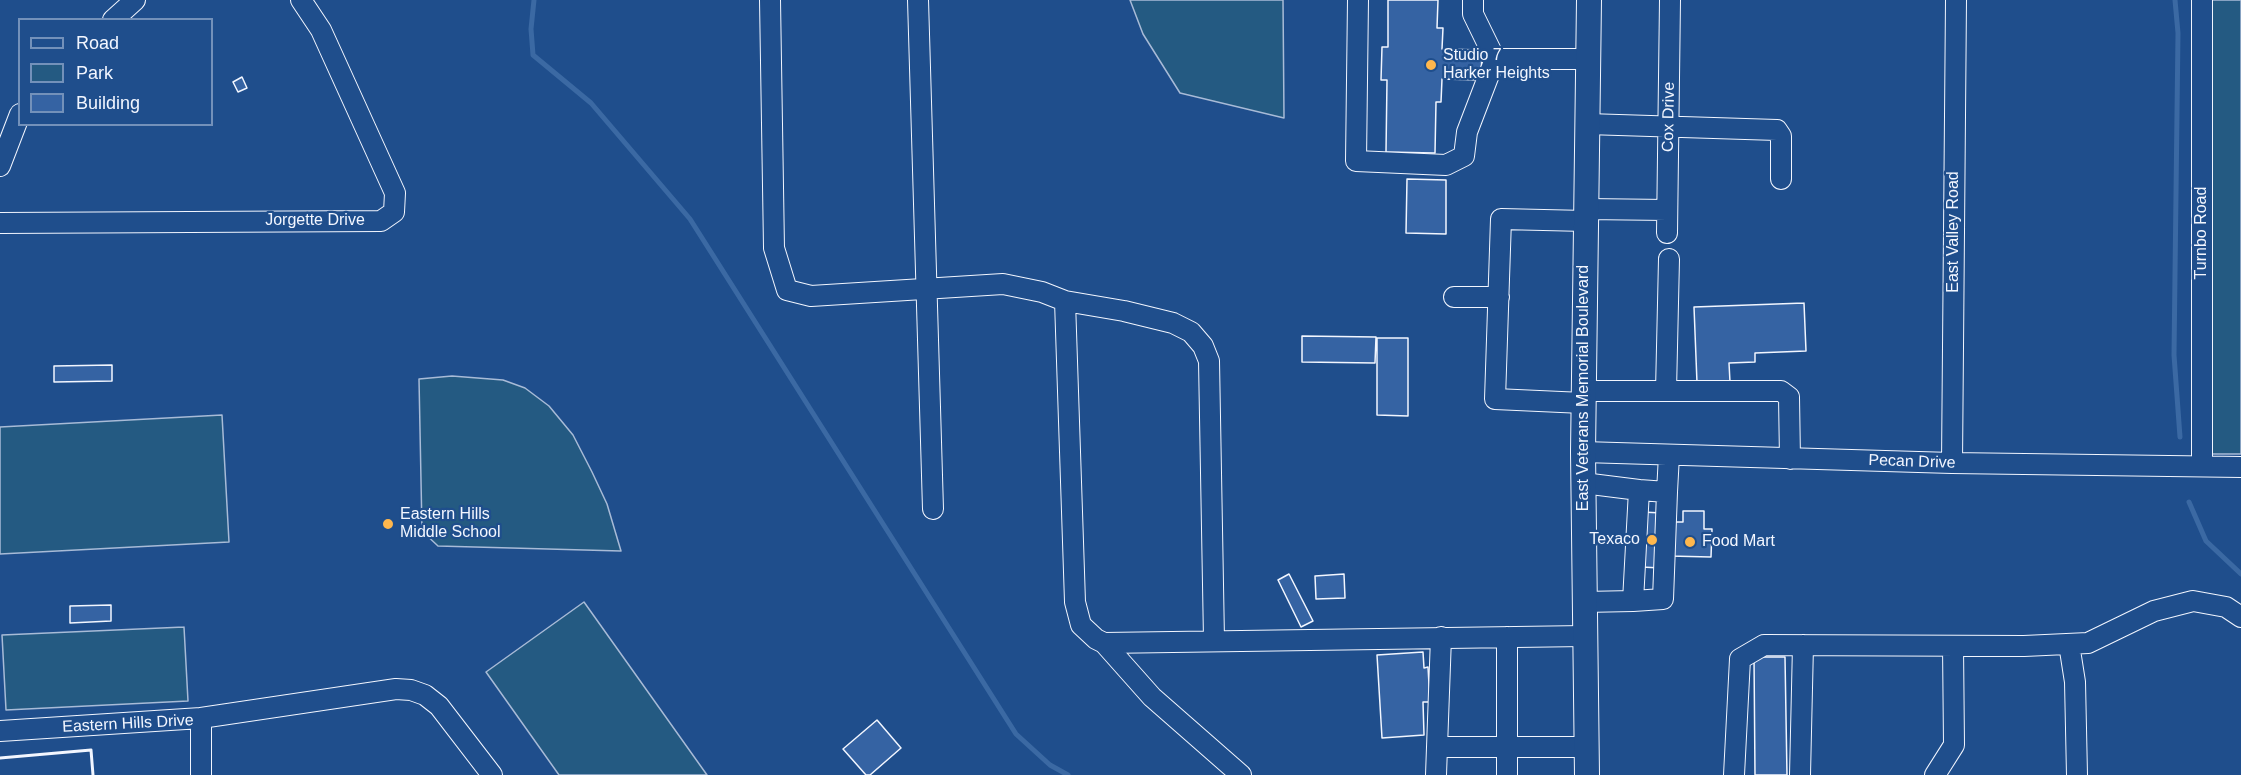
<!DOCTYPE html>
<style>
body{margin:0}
#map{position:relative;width:2241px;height:775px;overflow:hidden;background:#1f4e8c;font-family:Arial,sans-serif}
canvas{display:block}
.legend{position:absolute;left:18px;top:18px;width:195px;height:108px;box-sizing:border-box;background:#1f4e8c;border:2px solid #7391ba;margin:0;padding:8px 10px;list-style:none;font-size:18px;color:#f2f6ff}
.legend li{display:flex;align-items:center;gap:12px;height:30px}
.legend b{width:30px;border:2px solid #7391ba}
</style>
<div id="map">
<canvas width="2241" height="775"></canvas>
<ul class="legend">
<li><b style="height:8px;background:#1f4e8c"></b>Road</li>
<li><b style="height:16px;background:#245a82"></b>Park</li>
<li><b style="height:16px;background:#3563a3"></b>Building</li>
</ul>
</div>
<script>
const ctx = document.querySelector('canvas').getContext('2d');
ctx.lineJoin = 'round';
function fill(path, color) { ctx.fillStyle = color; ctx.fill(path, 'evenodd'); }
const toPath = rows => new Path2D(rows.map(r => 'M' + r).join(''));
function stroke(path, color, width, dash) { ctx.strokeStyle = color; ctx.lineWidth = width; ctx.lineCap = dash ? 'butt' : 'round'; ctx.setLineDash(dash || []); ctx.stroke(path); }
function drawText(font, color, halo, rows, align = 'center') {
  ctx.font = font + ' Arial,sans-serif'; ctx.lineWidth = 4.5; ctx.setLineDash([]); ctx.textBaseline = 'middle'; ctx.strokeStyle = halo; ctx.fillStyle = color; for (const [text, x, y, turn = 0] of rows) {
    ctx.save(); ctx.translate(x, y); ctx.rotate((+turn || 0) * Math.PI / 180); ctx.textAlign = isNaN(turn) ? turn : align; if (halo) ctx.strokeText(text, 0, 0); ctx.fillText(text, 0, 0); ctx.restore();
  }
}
const green = toPath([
 [1130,0,1283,0,1284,118,1180,93,1143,34,1130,0],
 [2211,0,2241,0,2241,454,2212,454,2211,0],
 [452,376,503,380,525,388,549,406,573,435,592,472,607,504,621,551,438,546,422,531,419,379,452,376],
 [222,415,229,542,0,554,0,427,222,415],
 [584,602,707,775,559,775,486,672,584,602],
 [184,627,188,701,6,710,2,635,184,627]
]);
fill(green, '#245a82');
stroke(green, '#a8bbd7', 1.5);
stroke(toPath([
 [534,0,531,29,533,55,591,103,690,219,1016,734,1050,765,1068,775],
 [2175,0,2178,33,2174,355,2180,437],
 [2189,502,2206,541,2241,574]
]), '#3b69a3', 5);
const building = toPath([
 [1388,0,1438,0,1437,28,1443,28,1442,49,1482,50,1481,80,1442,79,1441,102,1436,102,1435,153,1386,152,1387,80,1381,80,1382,47,1388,47,1388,0],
 [242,77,247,88,238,92,233,82,242,77],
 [1407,179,1446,180,1446,234,1406,233,1407,179],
 [1804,303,1806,351,1755,353,1755,362,1729,363,1730,382,1697,383,1694,307,1804,303],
 [1302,336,1376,337,1375,363,1302,362,1302,336],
 [1377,338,1408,338,1408,416,1377,415,1377,338],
 [112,365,112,381,54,382,54,366,112,365],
 [1683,511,1704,511,1704,529,1712,529,1711,557,1669,556,1669,522,1683,522,1683,511],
 [1642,512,1662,513,1661,568,1641,567,1642,512],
 [1289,574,1313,621,1301,627,1278,580,1289,574],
 [1344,574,1345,598,1316,599,1315,576,1344,574],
 [111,605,111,621,70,623,70,606,111,605],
 [1423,652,1424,668,1428,667,1430,702,1423,702,1424,735,1382,738,1377,655,1423,652],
 [1754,657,1785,657,1787,775,1755,775,1754,657],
 [877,720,901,748,870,775,866,775,843,749,877,720]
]);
fill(building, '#3563a3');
stroke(building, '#f2f6ff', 1.5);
const minor = toPath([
 [770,0,774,248,787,290,811,296,1003,284,1042,292,1065,301,1075,602,1081,625,1096,639,1104,643,1584,636],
 [918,0,933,509],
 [1358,0,1356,161,1446,165,1464,156,1467,132,1495,59,1473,14,1473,0],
 [113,20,135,0],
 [1495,59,1588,59],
 [1587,124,1777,130,1781,136,1781,179],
 [0,166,20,114],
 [1586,209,1667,210],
 [0,223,381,221,394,212,395,193,321,30,301,0],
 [1667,233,1670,0],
 [1454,297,1499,297],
 [1065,301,1124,311,1173,323,1191,332,1203,346,1209,361,1214,640],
 [1584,391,1781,391,1789,397,1790,459],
 [1666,391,1669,259],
 [1583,403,1495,399,1501,219,1586,221],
 [1583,452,1952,463,2241,467],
 [1952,463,1956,0],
 [2202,466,2202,0],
 [1583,483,1639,490,1633,601,1584,602],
 [1667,492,1669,455],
 [1633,601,1663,599,1667,492,1639,490],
 [1104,643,1152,697,1241,775],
 [2069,644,2075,682,2077,775],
 [201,718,396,689,411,690,425,695,439,706,492,775],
 [0,731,201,718,201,775],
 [1437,747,1587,747],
 [1436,775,1441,637],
 [1507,775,1507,637],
 [1734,775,1740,659,1764,645,2024,646,2088,643,2154,611,2193,601,2226,607,2241,617],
 [1800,775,1803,645],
 [1935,775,1954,745,1953,646]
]);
const major = toPath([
 [1587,775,1583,452,1589,0]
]);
stroke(minor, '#f2f6ff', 22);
stroke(major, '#f2f6ff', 26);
stroke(minor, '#1f4e8c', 20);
stroke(major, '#1f4e8c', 24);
stroke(toPath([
 [0,758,91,750,93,775]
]), '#f2f6ff', 3);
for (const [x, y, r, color] of [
 [1431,65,6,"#ffb74d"],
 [388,524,6,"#ffb74d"],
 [1652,540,6,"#ffb74d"],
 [1690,542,6,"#ffb74d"]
]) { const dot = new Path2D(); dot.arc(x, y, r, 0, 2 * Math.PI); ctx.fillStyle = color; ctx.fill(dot); stroke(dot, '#1f4e8c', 2); }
drawText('16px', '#f2f6ff', '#1f4e8c', [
 ["Studio 7",1443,56],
 ["Harker Heights",1443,74],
 ["Eastern Hills",400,515],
 ["Middle School",400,533],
 ["Texaco",1640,540,"right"],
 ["Food Mart",1702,542]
], 'left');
drawText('16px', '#f2f6ff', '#1f4e8c', [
 ["Cox Drive",1669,117,-89],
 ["Jorgette Drive",315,221],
 ["East Valley Road",1954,232,-90],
 ["Turnbo Road",2202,233,-90],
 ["East Veterans Memorial Boulevard",1584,388,-90],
 ["Pecan Drive",1912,462,2],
 ["Eastern Hills Drive",128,724,-3]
]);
</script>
